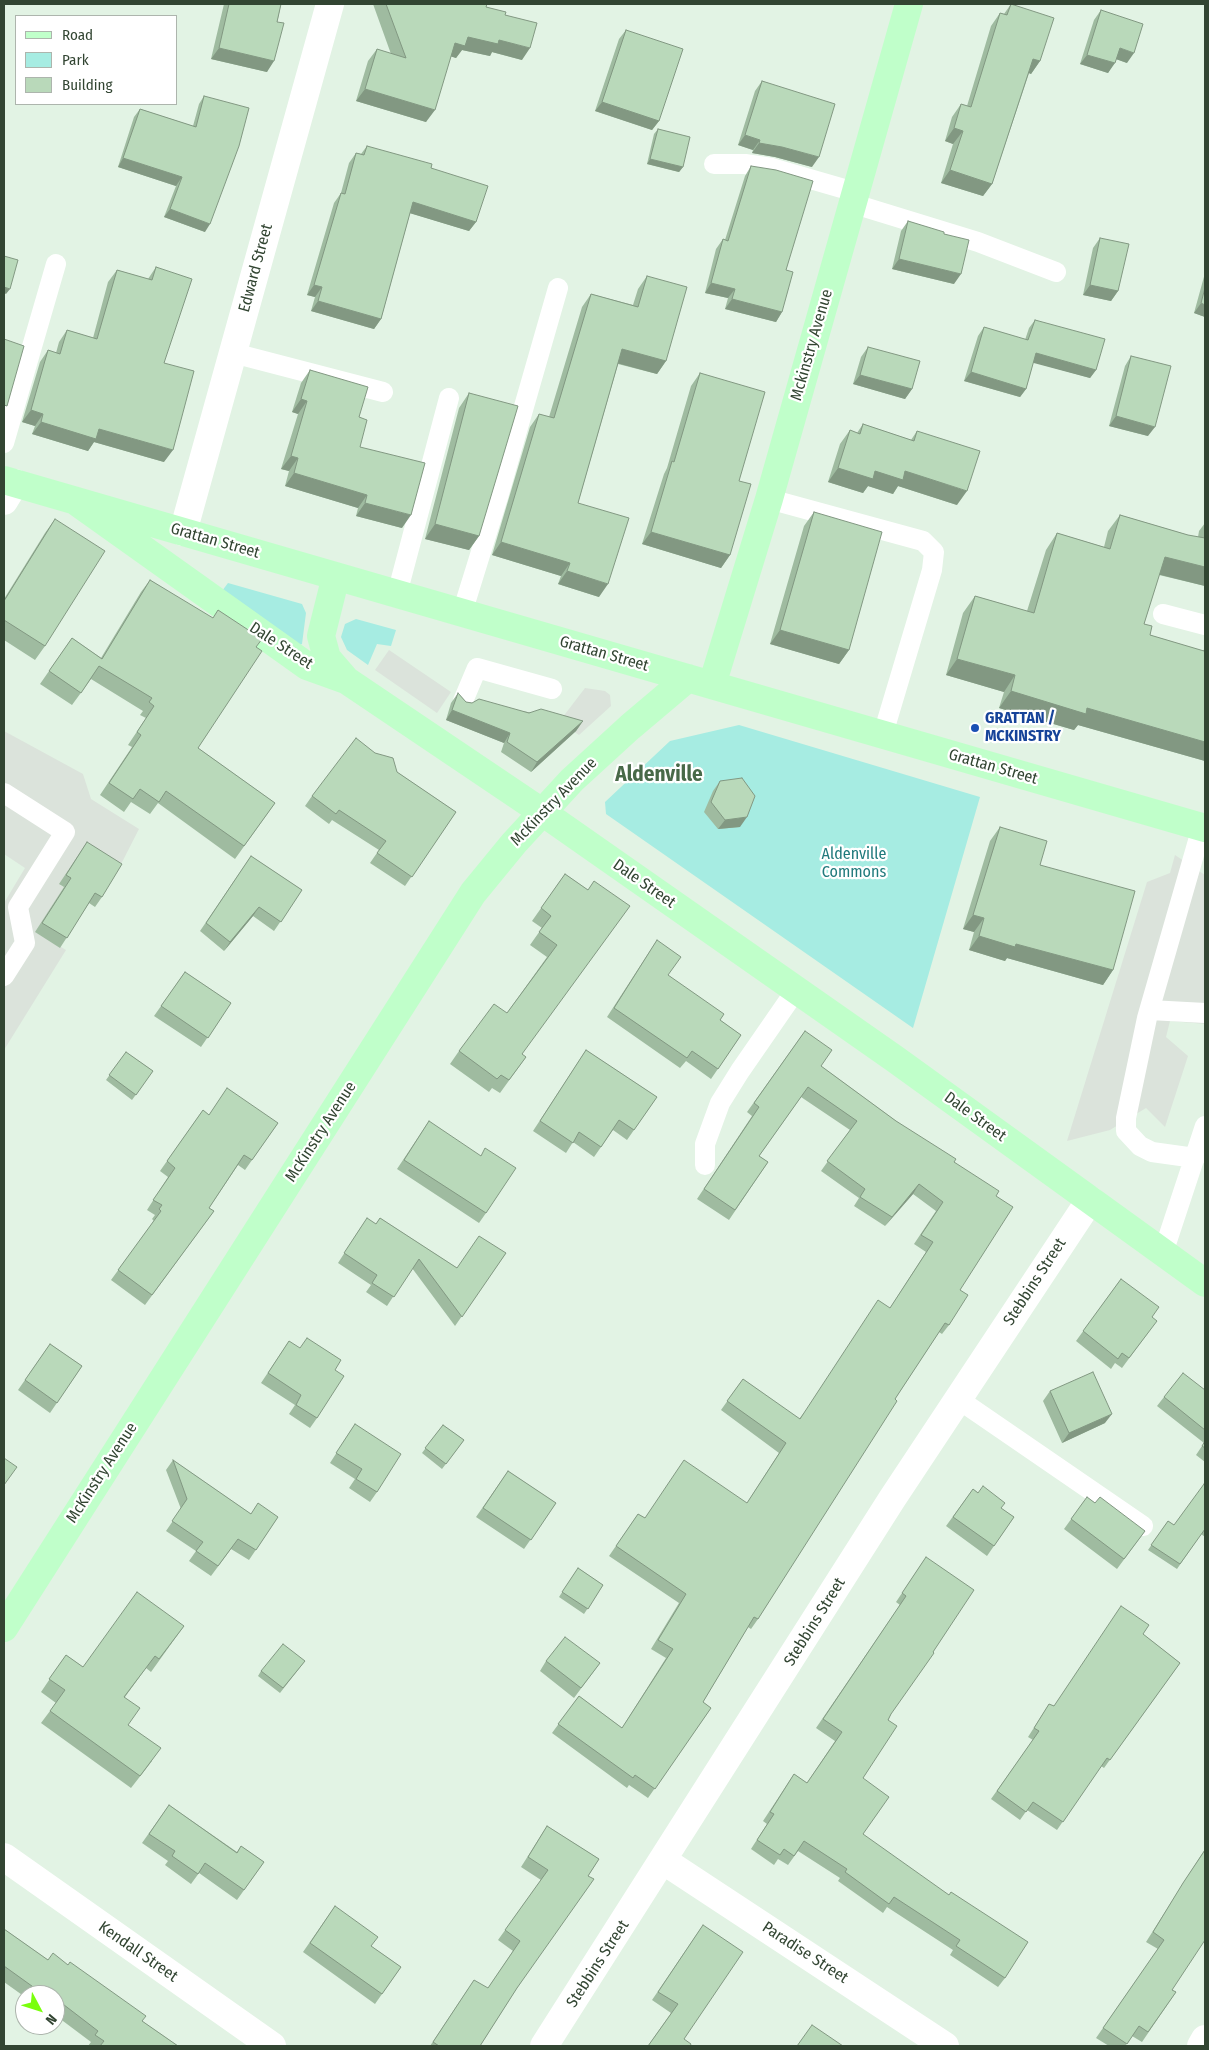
<!DOCTYPE html>
<style>
body{margin:0}
#map{position:relative;width:1209px;height:2050px;overflow:hidden;background:#e2f3e4;font-family:"Fira Sans Condensed",sans-serif}
canvas{display:block}
.frame{position:absolute;inset:0;border:5px solid #324532;pointer-events:none}
.legend{position:absolute;left:15px;top:15px;width:162px;height:90px;box-sizing:border-box;background:#fff;border:1px solid #adb5ad;margin:0;padding:6px 9px;list-style:none;font-size:15px;color:#324532}
.legend li{display:flex;align-items:center;gap:10px;height:25px}
.legend b{width:25px;border:1px solid #adb5ad}
.north{position:absolute;left:15px;top:1985px;width:50px;height:50px;box-sizing:border-box;background:#fff;border:1px solid #adb5ad;border-radius:50%;rotate:130deg;font-size:14px;font-weight:700;line-height:20px;text-align:center;color:#324532}
.north::after{content:'';display:block;margin:auto;width:18px;height:22px;background:#7aff0d;clip-path:polygon(50% 0,100% 100%,50% 72%,0 100%)}
</style>
<div id="map">
<canvas width="1209" height="2050"></canvas>
<div class="frame"></div>
<ul class="legend">
<li><b style="height:6px;background:#c0ffca"></b>Road</li>
<li><b style="height:14px;background:#a6ece2"></b>Park</li>
<li><b style="height:14px;background:#b9d9ba"></b>Building</li>
</ul>
<div class="north">N</div>
</div>
<script>
const ctx = document.querySelector('canvas').getContext('2d');
ctx.lineJoin = 'round';
function fill(path, color) { ctx.fillStyle = color; ctx.fill(path, 'evenodd'); }
const toPath = rows => new Path2D(rows.map(r => 'M' + r).join(''));
function stroke(path, color, width, dash) { ctx.strokeStyle = color; ctx.lineWidth = width; ctx.lineCap = dash ? 'butt' : 'round'; ctx.setLineDash(dash || []); ctx.stroke(path); }
function drawText(font, color, halo, rows, align = 'center') {
  ctx.font = font + ' "Fira Sans Condensed",sans-serif'; ctx.lineWidth = 4.5; ctx.setLineDash([]); ctx.textBaseline = 'middle'; ctx.strokeStyle = halo; ctx.fillStyle = color; for (const [text, x, y, turn = 0] of rows) {
    ctx.save(); ctx.translate(x, y); ctx.rotate((+turn || 0) * Math.PI / 180); ctx.textAlign = isNaN(turn) ? turn : align; if (halo) ctx.strokeText(text, 0, 0); ctx.fillText(text, 0, 0); ctx.restore();
  }
}
fill(toPath([
 [228,583,302,604,306,613,302,644,300,645,222,591],
 [356,619,396,630,391,646,377,644,368,665,347,650,341,637,345,624],
 [739,725,980,797,913,1028,606,814,605,802,670,741]
]), '#a6ece2');
fill(toPath([
 [389,650,451,692,437,713,375,670],
 [585,688,605,691,610,695,611,706,579,735,559,722],
 [4,731,83,774,91,799,139,829,116,874,60,885,64,887,36,932,66,950,4,1050,4,903,25,868,4,854],
 [1175,855,1205,875,1205,1024,1170,1021,1166,1037,1188,1056,1165,1127,1146,1108,1110,1130,1067,1141,1147,882,1170,873]
]), '#dbe3db');
stroke(toPath([
 [714,164,745,164,772,168,855,192],
 [851,203,978,242,1056,272],
 [233,353,383,392],
 [4,443,56,264],
 [769,499,923,541,934,552,932,570,883,734],
 [397,594,449,398],
 [462,613,498,497,558,288],
 [1163,614,1205,625],
 [463,701,477,668,552,689],
 [4,793,65,832,18,907,25,943,4,976],
 [1150,1010,1205,1013],
 [1195,1158,1152,1152,1140,1146,1126,1131,1126,1118,1147,1018,1202,827],
 [705,1165,705,1144,720,1103,740,1071,796,990],
 [1163,1253,1205,1126],
 [958,1399,1143,1526]
]), '#fff', 20);
stroke(toPath([
 [4,501,15,483],
 [183,532,330,4],
 [4,1857,272,2046],
 [664,1861,945,2046],
 [544,2046,892,1499,1090,1200],
 [1201,2046,1205,2039]
]), '#fff', 28);
stroke(toPath([
 [4,480,1205,828],
 [74,500,307,666,346,680,542,812,895,1059,1205,1283],
 [336,576,321,636,327,658,346,680],
 [712,685,769,499,909,4],
 [4,1628,473,893,514,843,572,780,630,727,688,678]
]), '#c0ffca', 28);
fill(toPath([
 [224,4,281,4,267,72,211,59],
 [373,4,487,4,486,7,505,15,522,60,492,52,490,56,462,50,456,58,451,56,426,122,356,101,368,61,377,49,391,54],
 [1011,4,1040,61,1031,74,1029,73,992,184,983,196,941,183,953,144,945,141,952,117,961,104,967,106,991,26,1000,13,1004,14],
 [1101,10,1127,63,1116,59,1108,73,1080,64,1094,20],
 [626,30,659,121,652,130,595,111,619,39],
 [762,81,812,167,775,157,752,153,753,150,738,145,755,91],
 [204,96,205,232,164,217,176,186,118,167,134,117,140,109,193,126,199,104],
 [658,129,683,167,679,172,647,164,654,134],
 [367,146,431,168,476,222,469,231,410,213,381,319,374,329,311,311,315,297,307,295,334,203,341,193,349,163,356,153,361,154],
 [751,166,786,270,782,312,776,322,725,309,728,298,705,293,716,249,723,239,725,240,745,176],
 [908,221,944,234,954,284,892,269,901,231],
 [1100,238,1118,291,1111,301,1083,295,1093,248],
 [156,267,164,363,164,462,94,442,88,451,32,434,35,426,22,422,40,362,48,350,56,353,59,342,67,330,93,338,108,282,117,270,148,279],
 [1205,273,1205,317,1194,313],
 [647,276,666,361,657,374,618,364,578,503,599,597,558,584,561,576,492,555,530,427,539,414,549,417,582,307,591,294,633,305,638,289],
 [1035,320,1096,370,1090,378,1033,362,1026,389,1020,397,964,381,978,336,984,327,1025,340,1029,328],
 [868,347,912,389,905,399,853,384,861,357],
 [1131,356,1148,436,1109,426,1125,366],
 [310,370,359,417,360,447,402,528,356,516,358,508,285,486,289,471,281,469,298,414,292,412,301,383],
 [700,373,739,481,730,555,721,568,642,544,664,474,667,468,691,386],
 [469,393,479,536,469,550,425,539,459,408],
 [863,424,911,440,917,431,957,505,898,486,893,494,868,486,863,493,828,482,840,444,850,430,857,433],
 [814,512,849,650,839,664,770,644,804,526],
 [1120,515,1188,535,1198,537,1199,531,1205,523,1205,586,1159,575,1144,624,1150,635,1203,651,1205,648,1205,761,1078,725,1074,730,999,708,1004,692,946,675,963,613,975,596,1027,611,1046,550,1057,533,1104,547,1108,531],
 [55,519,45,646,35,660,4,640,4,599,45,533],
 [150,580,256,647,198,748,275,803,235,859,158,803,150,814,131,802,124,812,100,795,132,747,128,745,146,718,140,715,143,711,91,679,72,705,40,684,72,638,101,658,141,592],
 [458,693,466,702,583,721,576,731,531,772,501,752,504,743,446,720,451,703],
 [397,772,456,812,405,886,370,863,379,850,332,820,329,824,305,806,312,796],
 [720,781,740,827,718,829,704,812,713,791],
 [1000,827,1040,865,1113,970,1103,985,1007,958,1005,961,969,950,974,932,963,929,990,841],
 [87,842,102,897,95,907,89,903,60,948,35,932,64,887,59,884],
 [251,856,302,890,274,931,253,916,224,951,200,931],
 [565,874,588,890,522,1054,526,1057,500,1093,492,1088,489,1092,450,1064,459,1051,507,1013,547,957,530,945,542,928,532,921],
 [657,940,668,975,720,1020,741,1035,711,1079,686,1061,680,1068,607,1017],
 [185,972,231,1003,201,1047,154,1016],
 [805,1031,821,1066,896,1121,954,1162,996,1196,960,1290,949,1325,942,1334,939,1332,895,1399,758,1619,751,1629,748,1627,703,1702,711,1708,648,1798,629,1785,627,1788,552,1733,579,1696,622,1728,666,1658,651,1649,679,1603,609,1556,638,1514,645,1518,747,1503,779,1453,721,1410,743,1379,799,1419,890,1308,926,1252,914,1244,936,1211,913,1194,885,1226,854,1206,859,1198,821,1171,850,1130,801,1097,759,1156,768,1162,729,1220,697,1199,752,1116,747,1112],
 [586,1050,657,1097,627,1140,613,1130,594,1157,573,1142,566,1153,533,1131],
 [126,1052,153,1071,132,1100,106,1080],
 [203,1110,209,1115,278,1123,245,1170,238,1165,209,1208,214,1211,145,1305,111,1280,154,1221,152,1219,155,1215,147,1210,168,1177,160,1171],
 [429,1121,486,1213,479,1223,397,1169],
 [380,1218,457,1268,506,1253,455,1326,412,1268,387,1306,366,1292,371,1285,338,1263,361,1227,376,1224],
 [1121,1279,1152,1317,1150,1330,1122,1368,1115,1363,1111,1369,1076,1341],
 [289,1341,317,1418,310,1428,289,1414,295,1405,261,1383],
 [50,1344,82,1366,50,1413,18,1390],
 [1205,1390,1205,1462,1196,1455,1204,1443,1157,1406,1164,1397],
 [1050,1391,1105,1423,1062,1443,1043,1401],
 [355,1424,377,1492,370,1502,349,1488,355,1479,330,1463],
 [443,1425,464,1440,442,1469,422,1453],
 [173,1460,251,1514,278,1517,249,1560,231,1549,211,1576,189,1561,196,1551,166,1531,181,1509,166,1470],
 [508,1471,556,1503,524,1549,476,1517],
 [1205,1485,1205,1537,1201,1534,1177,1569,1148,1550,1168,1521,1174,1525],
 [973,1489,1014,1517,987,1556,946,1526],
 [1087,1497,1095,1503,1145,1531,1117,1569,1064,1529],
 [926,1557,891,1714,863,1778,863,1834,1005,1978,998,1987,950,1955,953,1950,887,1907,883,1913,838,1881,840,1878,798,1851,788,1865,778,1859,774,1865,751,1849,767,1824,763,1821,794,1774,807,1783,835,1741,816,1728,900,1605,896,1602],
 [578,1568,603,1585,584,1614,559,1597],
 [184,1626,151,1672,146,1668,125,1697,128,1725,152,1761,131,1788,41,1723,56,1703,41,1692,66,1655,83,1667],
 [1143,1634,1180,1663,1104,1768,1101,1766,1057,1830,1027,1810,1020,1820,991,1799,1033,1740,1028,1737,1049,1704,1054,1706],
 [305,1661,280,1693,258,1676,261,1671],
 [546,1661,600,1663,574,1698,540,1671],
 [169,1805,237,1852,241,1846,264,1862,237,1900,199,1873,191,1884,165,1865,168,1861,142,1843],
 [547,1826,599,1859,480,2046,430,2046,468,1989,488,1988,513,1951,498,1940,541,1880,521,1867],
 [1205,1849,1172,1990,1176,1992,1142,2042,1132,2036,1125,2046,1109,2046,1096,2038,1158,1949,1146,1942,1177,1893],
 [335,1906,371,1946,401,1967,375,2004,303,1952],
 [703,1925,684,2039,648,2046,671,2013,652,2000],
 [4,1929,48,1960,142,2021,178,2046,88,2046,91,2042,55,2015,55,1995,25,1995,25,1997,4,1982]
]), '#9fbba0');
fill(toPath([
 [468,37,499,40,530,48,522,60,492,52,490,56,462,50,456,58,446,55,455,43],
 [219,48,274,61,267,72,211,59],
 [1120,48,1134,53,1127,63,1113,58],
 [1087,55,1115,63,1108,73,1080,64],
 [1033,59,1040,61,1031,74,1024,71],
 [365,89,435,110,426,122,356,101],
 [602,102,659,121,652,130,595,111],
 [954,128,963,131,953,144,945,141],
 [745,135,760,140,753,150,738,145],
 [759,143,782,147,819,157,812,167,775,157,752,153],
 [123,158,182,177,176,186,118,167],
 [650,159,683,167,679,172,647,164],
 [950,170,992,184,983,196,941,183],
 [413,202,476,222,469,231,406,212],
 [170,209,210,224,205,232,164,217],
 [899,259,961,274,954,284,892,269],
 [711,283,735,289,728,298,705,293],
 [314,285,322,287,315,297,307,295],
 [1090,285,1118,291,1111,301,1083,295],
 [4,287,10,289,6,294,4,293],
 [732,299,782,312,776,322,725,309],
 [318,301,381,319,374,329,311,311],
 [1201,303,1205,305,1205,317,1194,313],
 [622,349,666,361,657,374,613,362],
 [1036,353,1096,370,1090,378,1030,362],
 [971,372,1026,389,1020,397,964,381],
 [860,375,912,389,905,399,853,384],
 [301,399,307,401,298,414,292,412],
 [31,410,43,414,35,426,22,422],
 [1116,416,1155,427,1148,436,1109,426],
 [41,422,99,429,173,450,164,462,94,442,88,451,32,434],
 [291,456,298,458,289,471,281,469],
 [838,468,875,471,905,471,967,491,957,505,898,486,893,494,868,486,863,493,828,482],
 [294,473,367,495,358,508,285,486],
 [365,503,411,515,402,528,356,516],
 [435,524,479,536,469,550,425,539],
 [651,532,730,555,721,568,642,544],
 [501,542,570,563,561,576,492,555],
 [1165,557,1205,567,1205,586,1153,573],
 [567,571,608,584,599,597,558,584],
 [780,630,849,650,839,664,770,644],
 [957,659,1015,675,1004,692,946,675],
 [1011,691,1087,708,1205,742,1205,761,1078,725,1074,730,999,708],
 [452,710,510,733,504,743,446,720],
 [583,721,576,731,531,772,537,762],
 [747,817,740,827,718,829,725,820],
 [259,907,253,916,224,951,230,942],
 [973,915,984,918,974,932,963,929],
 [979,936,1016,944,1113,970,1103,985,1007,958,1005,961,969,950],
 [919,1184,913,1194,885,1226,892,1217],
 [1112,1414,1105,1423,1062,1443,1069,1433]
]), '#829882');
const building = toPath([
 [229,4,281,4,277,22,284,23,274,61,219,48,229,4],
 [386,4,487,4,486,7,506,12,505,15,537,23,530,48,499,40,498,44,468,37,465,46,455,43,435,110,365,89,377,49,406,58,386,4],
 [1011,4,1054,18,1040,61,1033,59,992,184,950,170,963,131,954,128,961,104,971,107,1000,13,1007,15,1011,4],
 [1101,10,1143,24,1134,53,1120,48,1115,63,1087,55,1101,10],
 [626,30,683,49,659,121,602,102,626,30],
 [762,81,835,104,819,157,782,147,759,143,760,140,745,135,762,81],
 [204,96,249,108,239,146,210,224,170,209,182,177,123,158,140,109,196,127,204,96],
 [658,129,690,137,683,167,650,159,658,129],
 [367,146,432,164,431,168,488,186,476,222,413,202,381,319,318,301,322,287,314,285,341,193,345,194,356,153,364,155,367,146],
 [751,166,776,170,813,181,786,270,793,272,782,312,732,299,735,289,711,283,723,239,728,241,751,166],
 [908,221,944,232,944,234,969,240,961,274,899,259,908,221],
 [1100,238,1129,244,1118,291,1090,285,1100,238],
 [4,256,18,260,10,289,4,287,4,256],
 [156,267,192,279,164,363,194,371,173,450,99,429,96,439,41,422,43,414,31,410,48,350,60,354,67,330,97,339,117,270,152,280,156,267],
 [647,276,687,287,666,361,622,349,578,503,629,518,608,584,567,571,570,563,501,542,539,414,554,418,591,294,638,307,647,276],
 [1205,288,1205,305,1201,303,1205,288],
 [1035,320,1105,339,1096,370,1036,353,1026,389,971,372,984,327,1028,340,1035,320],
 [4,339,24,346,7,406,4,405,4,339],
 [868,347,920,361,912,389,860,375,868,347],
 [1131,356,1171,366,1155,427,1116,416,1131,356],
 [310,370,368,387,359,417,367,420,360,447,425,463,411,515,365,503,367,495,294,473,298,458,291,456,307,401,301,399,310,370],
 [700,373,765,392,739,481,751,484,730,555,651,532,672,461,674,462,700,373],
 [469,393,518,406,479,536,435,524,469,393],
 [863,424,914,441,917,431,980,451,967,491,905,471,903,480,875,471,873,479,838,468,850,430,860,434,863,424],
 [814,512,882,532,849,650,780,630,814,512],
 [1120,515,1188,535,1205,538,1205,567,1165,557,1144,624,1152,626,1150,635,1204,651,1205,648,1205,742,1087,708,1086,714,1011,691,1015,675,957,659,975,596,1034,613,1057,533,1110,549,1120,515],
 [55,519,105,551,45,646,4,620,4,601,55,519],
 [150,580,213,618,218,610,262,639,256,647,262,651,198,748,275,803,244,846,166,791,159,802,140,789,133,799,109,783,141,735,137,732,154,706,149,702,152,698,99,666,81,693,49,671,72,638,102,659,150,580],
 [458,693,466,702,472,703,479,699,529,713,541,709,583,721,537,762,507,742,510,733,452,710,458,693],
 [356,738,375,753,393,758,397,772,456,812,412,877,377,853,386,841,339,810,336,814,312,796,356,738],
 [742,778,755,796,747,817,725,820,711,802,720,781,742,778],
 [1000,827,1047,841,1040,865,1135,891,1113,970,1016,944,1015,947,979,936,984,918,973,915,1000,827],
 [87,842,122,864,102,897,95,893,67,938,42,923,71,878,66,875,87,842],
 [251,856,302,890,281,922,259,907,230,942,206,923,251,856],
 [565,874,588,890,594,881,630,906,522,1054,526,1057,509,1080,501,1075,497,1079,459,1051,494,1004,507,1013,557,945,539,932,551,916,541,908,565,874],
 [657,940,681,957,668,975,724,1014,720,1020,741,1035,718,1069,692,1051,687,1058,614,1008,657,940],
 [185,972,231,1003,208,1038,161,1006,185,972],
 [805,1031,832,1050,821,1066,896,1121,956,1159,954,1162,999,1191,996,1196,1013,1207,960,1290,968,1295,949,1325,945,1323,895,1399,897,1401,758,1619,754,1617,703,1702,711,1708,655,1789,635,1775,633,1778,558,1724,579,1696,622,1728,673,1649,658,1640,686,1594,616,1546,638,1514,645,1518,684,1460,747,1503,786,1443,727,1401,743,1379,800,1419,878,1300,890,1308,933,1242,921,1235,943,1202,919,1184,892,1217,860,1197,865,1189,827,1161,857,1121,808,1087,759,1156,768,1162,735,1210,704,1189,759,1107,754,1103,805,1031],
 [586,1050,657,1097,634,1130,619,1120,601,1147,579,1132,573,1143,540,1121,586,1050],
 [126,1052,153,1071,136,1095,109,1075,126,1052],
 [227,1088,278,1123,252,1160,244,1155,209,1208,214,1211,152,1295,118,1270,161,1211,159,1209,162,1205,153,1200,175,1168,167,1161,203,1110,209,1115,227,1088],
 [429,1121,481,1156,485,1148,516,1168,486,1213,404,1160,429,1121],
 [367,1218,376,1224,380,1218,457,1268,479,1236,506,1253,462,1317,419,1259,394,1297,372,1283,377,1275,344,1253,367,1218],
 [1121,1279,1159,1307,1152,1317,1157,1321,1129,1358,1122,1353,1118,1359,1083,1331,1121,1279],
 [307,1338,341,1360,335,1370,344,1376,317,1418,296,1405,301,1395,268,1373,289,1341,300,1348,307,1338],
 [50,1344,82,1366,57,1403,25,1380,50,1344],
 [1093,1372,1112,1414,1069,1433,1050,1391,1093,1372],
 [1183,1373,1205,1390,1205,1430,1164,1397,1183,1373],
 [355,1424,401,1454,377,1492,356,1479,362,1469,336,1453,355,1424],
 [443,1425,464,1440,446,1464,425,1448,443,1425],
 [1205,1441,1205,1448,1202,1446,1205,1441],
 [4,1458,17,1467,4,1485,4,1458],
 [173,1460,251,1514,258,1503,278,1517,256,1550,238,1539,218,1566,196,1551,203,1542,172,1521,187,1499,173,1460],
 [508,1471,556,1503,531,1540,483,1508,508,1471],
 [1204,1484,1205,1485,1205,1530,1205,1529,1180,1564,1151,1545,1168,1521,1174,1525,1204,1484],
 [983,1486,1005,1503,1001,1508,1014,1517,994,1546,953,1517,973,1489,978,1493,983,1486],
 [1087,1497,1095,1503,1100,1497,1145,1531,1124,1559,1071,1519,1087,1497],
 [926,1557,974,1590,933,1652,934,1653,891,1714,888,1720,897,1726,863,1778,889,1797,863,1834,949,1895,951,1892,1028,1942,1005,1978,956,1946,960,1940,894,1897,889,1904,845,1872,847,1869,804,1841,794,1856,784,1849,780,1855,757,1840,774,1814,770,1812,794,1774,807,1783,842,1732,823,1719,906,1596,902,1593,926,1557],
 [578,1568,603,1585,588,1609,562,1592,578,1568],
 [137,1592,184,1626,159,1659,155,1656,124,1697,140,1708,128,1725,161,1748,140,1776,50,1711,65,1690,49,1679,66,1655,83,1667,137,1592],
 [1121,1606,1149,1625,1143,1634,1180,1663,1110,1760,1107,1758,1063,1822,1033,1802,1026,1812,997,1791,1039,1731,1034,1728,1049,1704,1054,1706,1121,1606],
 [565,1637,600,1663,581,1688,546,1661,565,1637],
 [283,1644,305,1661,283,1688,261,1671,283,1644],
 [169,1805,237,1853,241,1846,264,1862,244,1890,205,1863,198,1874,172,1856,175,1851,149,1834,169,1805],
 [547,1826,599,1859,588,1876,594,1879,517,1988,480,2046,439,2046,433,2042,474,1980,488,1988,520,1941,505,1930,548,1870,528,1857,547,1826],
 [1205,1850,1205,1940,1172,1990,1176,1992,1148,2032,1139,2026,1127,2044,1103,2028,1164,1940,1153,1932,1183,1883,1205,1850],
 [335,1906,378,1937,371,1946,401,1967,382,1994,310,1943,335,1906],
 [703,1925,743,1952,684,2039,691,2044,690,2046,648,2046,678,2004,658,1992,703,1925],
 [4,1929,48,1960,53,1953,68,1965,70,1962,146,2016,142,2021,178,2046,100,2046,104,2041,95,2035,98,2031,55,1998,55,1995,51,1995,45,1991,43,1994,4,1966,4,1929],
 [812,2025,843,2046,797,2046,812,2025]
]);
fill(building, '#b9d9ba');
stroke(building, '#829882', 1);
for (const [x, y, r, color] of [
 [975,728,5,"#1a4fb4"]
]) { const dot = new Path2D(); dot.arc(x, y, r, 0, 2 * Math.PI); ctx.fillStyle = color; ctx.fill(dot); stroke(dot, '#fff', 2); }
drawText('16px', '#324532', '#fff', [
 ["Edward Street",256,268,-75],
 ["Mckinstry Avenue",812,345,-74],
 ["Grattan Street",215,541,16],
 ["Dale Street",281,646,33],
 ["Grattan Street",604,654,16],
 ["Grattan Street",993,767,16],
 ["McKinstry Avenue",554,802,-46],
 ["Dale Street",644,884,35],
 ["Dale Street",975,1117,36],
 ["McKinstry Avenue",321,1132,-57],
 ["Stebbins Street",1035,1282,-57],
 ["McKinstry Avenue",102,1473,-57],
 ["Stebbins Street",815,1622,-58],
 ["Kendall Street",138,1952,35],
 ["Paradise Street",805,1953,33],
 ["Stebbins Street",598,1964,-57]
]);
drawText('bold 16px', '#164399', '#fff', [
 ["GRATTAN /",985,719],
 ["MCKINSTRY",985,737]
], 'left');
drawText('16px', '#207a7c', '#fff', [
 ["Aldenville",854,855],
 ["Commons",854,873]
]);
drawText('bold 21px', '#486948', '#fff', [
 ["Aldenville",659,775]
]);
</script>
